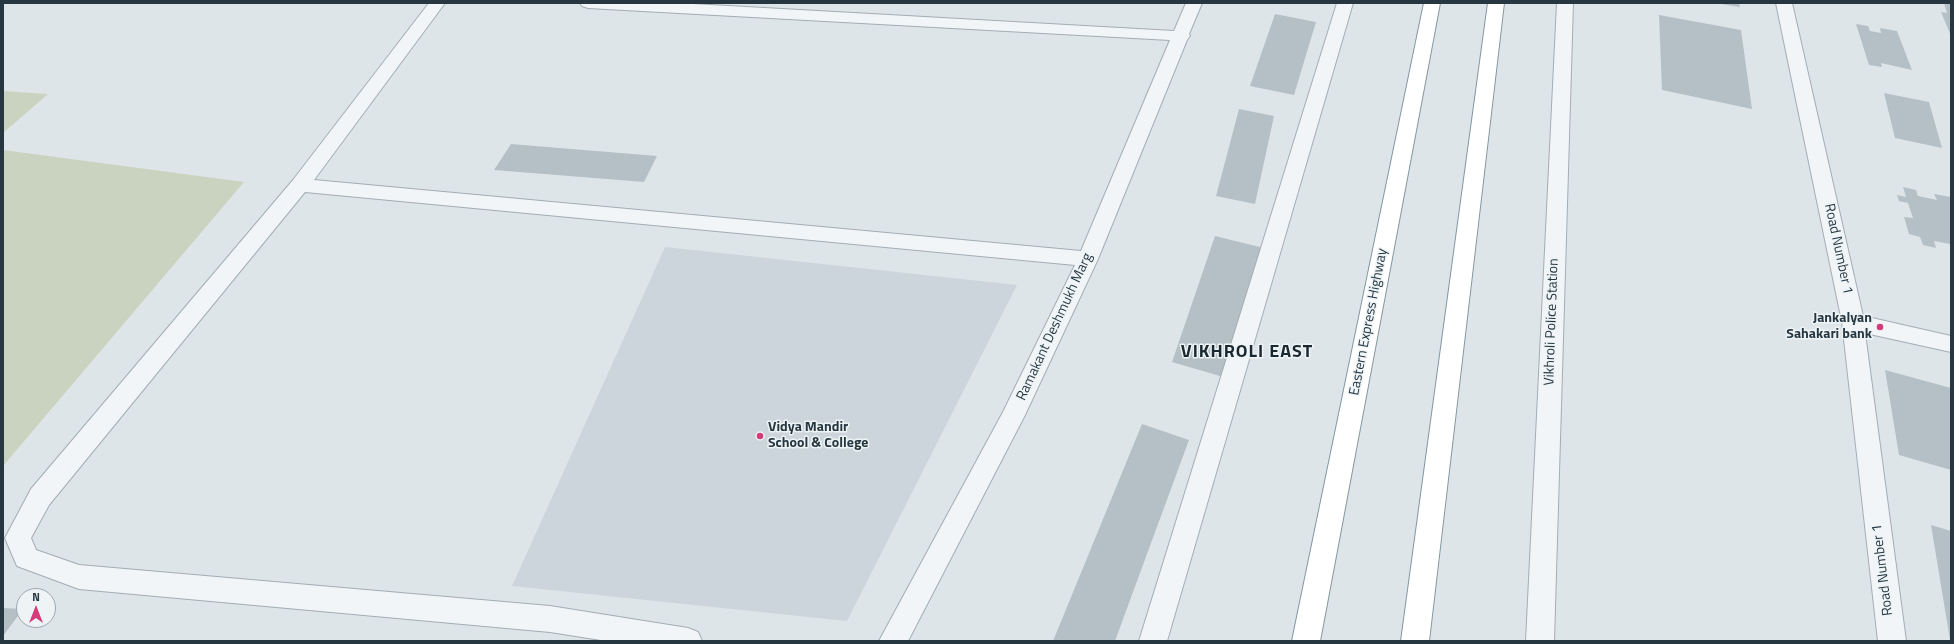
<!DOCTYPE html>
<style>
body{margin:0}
#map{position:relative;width:1954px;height:644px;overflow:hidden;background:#dee5e9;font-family:"Titillium Web",sans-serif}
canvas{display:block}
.frame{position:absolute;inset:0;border:4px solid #263741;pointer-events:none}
.north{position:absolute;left:16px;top:588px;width:40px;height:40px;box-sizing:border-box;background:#eef4f6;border:1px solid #9ea8ae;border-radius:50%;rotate:0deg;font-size:11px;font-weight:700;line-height:16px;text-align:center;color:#263741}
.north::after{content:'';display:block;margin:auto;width:14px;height:18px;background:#d73a7b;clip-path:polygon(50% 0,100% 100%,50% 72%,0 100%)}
</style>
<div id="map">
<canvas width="1954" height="644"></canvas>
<div class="frame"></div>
<div class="north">N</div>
</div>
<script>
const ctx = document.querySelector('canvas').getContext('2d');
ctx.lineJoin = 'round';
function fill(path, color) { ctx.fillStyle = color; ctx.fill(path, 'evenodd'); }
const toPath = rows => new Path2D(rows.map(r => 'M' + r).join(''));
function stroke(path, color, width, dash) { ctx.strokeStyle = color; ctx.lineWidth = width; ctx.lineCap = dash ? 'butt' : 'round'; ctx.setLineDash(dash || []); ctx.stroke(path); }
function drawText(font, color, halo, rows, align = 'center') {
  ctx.font = font + ' "Titillium Web",sans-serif'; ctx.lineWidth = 3; ctx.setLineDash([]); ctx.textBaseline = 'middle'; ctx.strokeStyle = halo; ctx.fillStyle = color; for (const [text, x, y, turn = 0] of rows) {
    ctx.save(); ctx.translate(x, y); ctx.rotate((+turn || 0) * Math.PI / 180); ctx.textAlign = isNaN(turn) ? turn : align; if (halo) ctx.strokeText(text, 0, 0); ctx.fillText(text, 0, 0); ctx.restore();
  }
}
fill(toPath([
 [665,247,1017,285,847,621,512,586]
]), '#ccd5db');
fill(toPath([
 [3,91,48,94,3,133],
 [3,150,244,182,3,466]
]), '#c9d3bf');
fill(toPath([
 [1721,3,1739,3,1740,7,1721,4],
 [1944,3,1951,3,1951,36,1941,12,1947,13],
 [1275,14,1316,22,1294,95,1250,86],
 [1659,15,1741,30,1752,109,1662,90],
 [1856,24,1868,26,1870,31,1881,33,1880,28,1897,31,1912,70,1881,63,1882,67,1869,65],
 [1884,93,1929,102,1942,148,1895,138],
 [1239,109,1274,116,1255,204,1216,196],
 [511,144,657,156,644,182,494,170],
 [1903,187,1916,190,1918,196,1937,200,1934,194,1951,197,1951,247,1950,244,1934,241,1936,248,1923,245,1920,237,1909,234,1904,217,1913,218,1908,203,1899,201,1897,195,1906,197],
 [1215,236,1268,249,1230,379,1172,362],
 [1885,370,1951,388,1951,470,1899,455],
 [1142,424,1189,440,1115,641,1053,641],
 [1931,525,1951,531,1951,640,1950,640],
 [3,608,23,609,3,636]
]), '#b5c0c6');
const minor = toPath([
 [429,3,445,3,314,180,1081,251,1170,40,588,8,582,6,580,3,675,3,1174,31,1186,3,1202,3,1189,34,1190,36,1187,40,1098,259,1025,415,908,641,879,641,1003,412,1075,265,305,192,49,505,31,538,36,550,79,565,550,606,688,628,698,632,702,641,607,641,550,632,79,589,17,566,5,538,31,489,293,180,429,3],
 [1337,3,1353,3,1167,641,1139,641,1337,3],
 [1557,3,1573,3,1554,641,1526,641,1557,3],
 [1776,3,1792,3,1863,316,1951,336,1951,352,1865,333,1906,641,1878,641,1842,322,1776,3]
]);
const highway = toPath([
 [1424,3,1440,3,1320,641,1292,641,1424,3],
 [1488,3,1504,3,1429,641,1401,641,1488,3]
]);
stroke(minor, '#a3adb3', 2);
stroke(highway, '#8597a0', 2);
fill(minor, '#f1f5f7');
fill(highway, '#fff');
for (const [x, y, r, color] of [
 [1880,327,4,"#d73a7b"],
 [760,436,4,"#d73a7b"]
]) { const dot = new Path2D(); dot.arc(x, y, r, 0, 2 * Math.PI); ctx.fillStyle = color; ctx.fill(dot); stroke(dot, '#eef4f6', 1.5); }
drawText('14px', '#263741', '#eef4f6', [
 ["Road Number 1",1838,249,78],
 ["Eastern Express Highway",1369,322,-79],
 ["Vikhroli Police Station",1552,322,-88],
 ["Ramakant Deshmukh Marg",1055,327,-65],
 ["Road Number 1",1883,570,-97]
]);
drawText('bold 14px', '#263741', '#eef4f6', [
 ["Jankalyan",1872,319],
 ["Sahakari bank",1872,335],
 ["Vidya Mandir",768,428,"left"],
 ["School & College",768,444,"left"]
], 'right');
ctx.letterSpacing = '1px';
drawText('bold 18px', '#192831', '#eef4f6', [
 ["VIKHROLI EAST",1247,353]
]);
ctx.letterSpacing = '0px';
</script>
